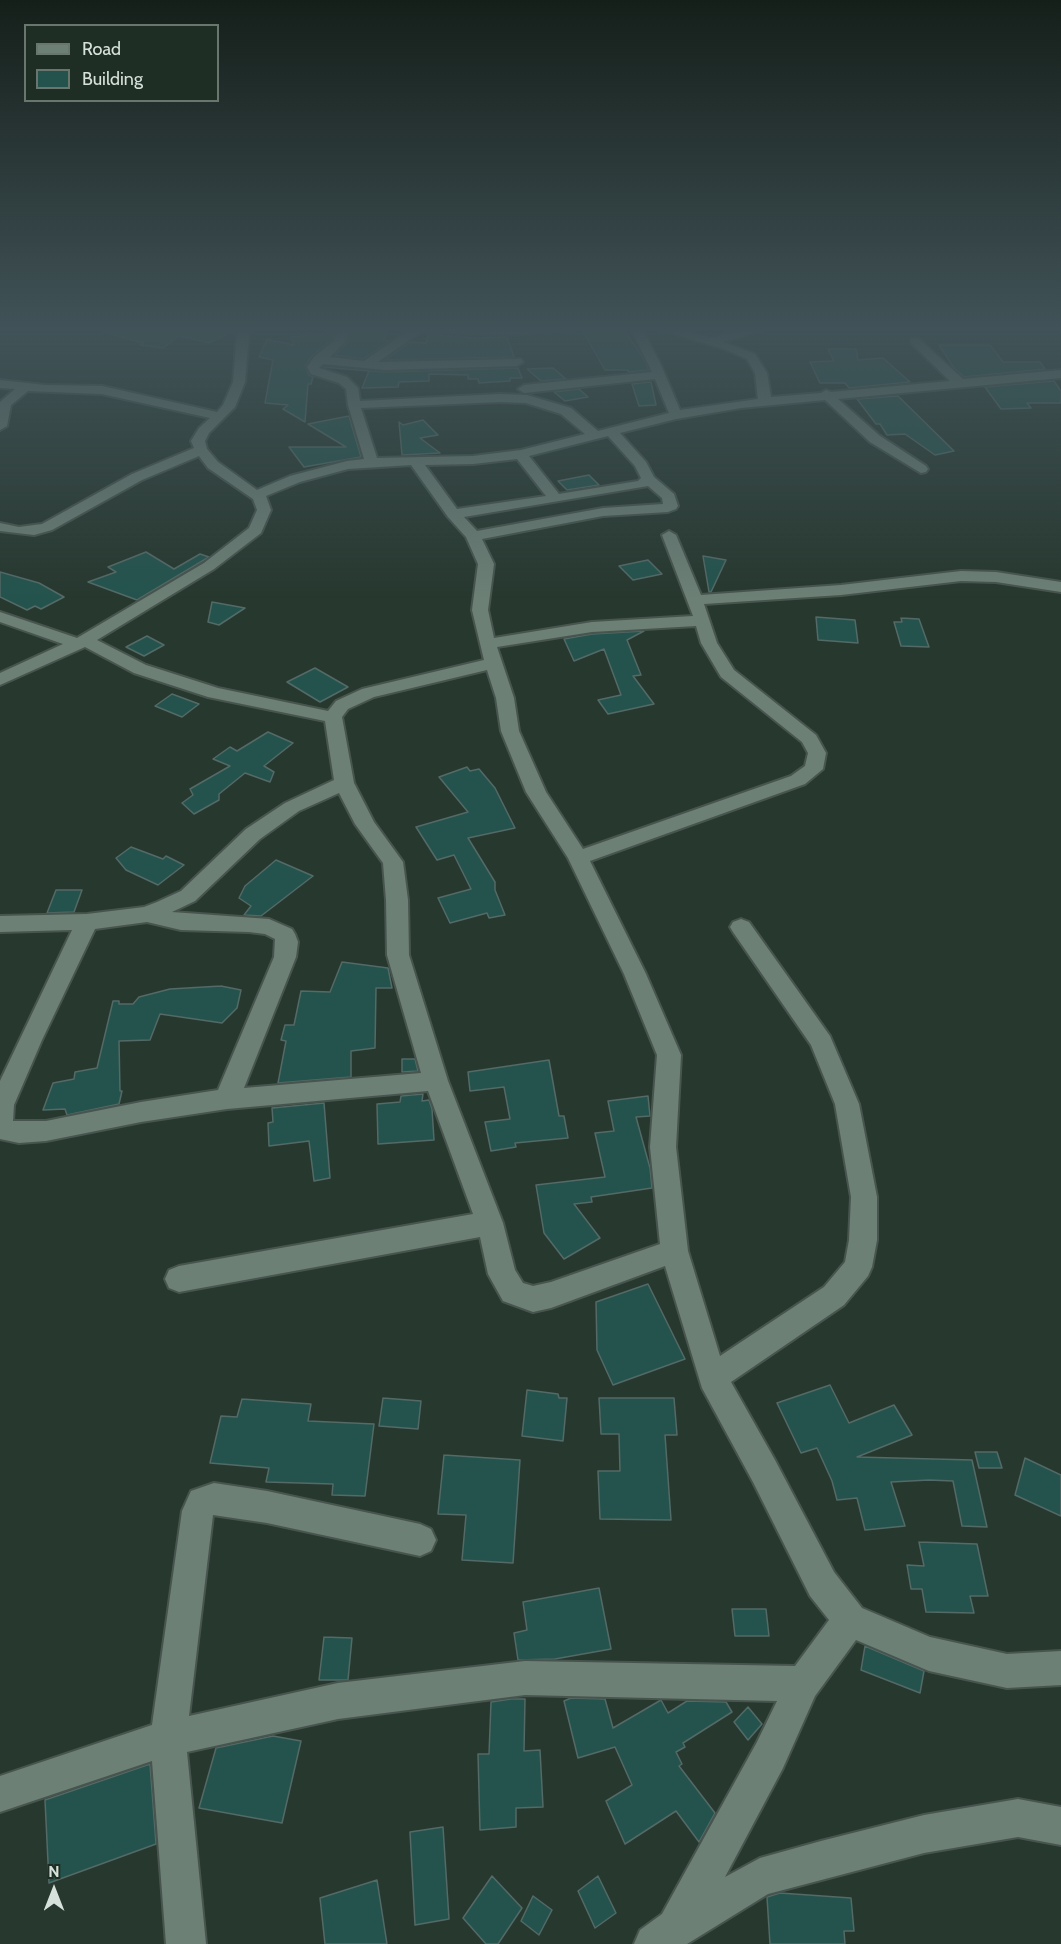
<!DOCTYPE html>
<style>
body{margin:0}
#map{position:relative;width:1061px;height:1944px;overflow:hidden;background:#27382f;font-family:Cabin,sans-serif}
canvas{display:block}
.legend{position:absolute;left:24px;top:24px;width:195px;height:78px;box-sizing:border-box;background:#1e2e25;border:2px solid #68766e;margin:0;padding:8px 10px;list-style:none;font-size:18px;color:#d6e1db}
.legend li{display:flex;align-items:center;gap:12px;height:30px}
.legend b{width:30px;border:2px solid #68766e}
.north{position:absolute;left:24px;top:1860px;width:60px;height:60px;-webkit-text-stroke:4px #1e2e25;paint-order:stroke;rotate:0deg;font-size:16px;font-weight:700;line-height:24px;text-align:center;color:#d6e1db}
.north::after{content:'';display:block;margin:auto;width:21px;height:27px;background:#d6e1db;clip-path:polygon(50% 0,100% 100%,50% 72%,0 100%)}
</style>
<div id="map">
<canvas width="1061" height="1944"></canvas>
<ul class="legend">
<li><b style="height:8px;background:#6d8076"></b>Road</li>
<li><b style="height:16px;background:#24534d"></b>Building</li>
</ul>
<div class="north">N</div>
</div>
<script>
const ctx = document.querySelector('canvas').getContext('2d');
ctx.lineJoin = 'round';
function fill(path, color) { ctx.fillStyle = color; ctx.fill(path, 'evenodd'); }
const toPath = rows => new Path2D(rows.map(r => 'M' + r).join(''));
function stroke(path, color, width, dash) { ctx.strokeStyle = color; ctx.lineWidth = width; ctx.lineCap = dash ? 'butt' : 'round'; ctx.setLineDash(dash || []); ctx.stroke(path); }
const building = toPath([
 [104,327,241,327,209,343,179,336,163,348,140,345,143,343,103,332,104,327],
 [319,327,337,327,332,340,313,355,305,366,309,375,313,377,311,384,308,384,305,422,283,409,288,405,265,403,273,360,259,357,267,339,294,345,291,337,330,333,319,327],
 [352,327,388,327,384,340,390,341,363,359,335,355,347,343,352,327],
 [622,327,642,356,649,370,628,372,628,370,605,370,582,330,622,327],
 [428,334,475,338,507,337,514,357,385,360,410,342,426,343,428,334],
 [939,345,990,345,1003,362,1040,362,1045,369,964,377,954,368,939,345],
 [828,349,856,349,858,360,883,358,910,382,849,388,845,383,820,383,810,362,834,361,828,349],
 [323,367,385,372,518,368,522,378,510,378,510,381,479,383,478,379,468,379,468,375,429,374,429,381,399,382,398,387,362,388,369,371,323,367],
 [553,368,566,379,541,381,527,369,553,368],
 [1054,381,1061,391,1061,403,1027,403,1031,408,1001,409,985,387,1054,381],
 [651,382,656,405,639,406,632,384,651,382],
 [579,389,588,397,565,401,554,392,579,389],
 [898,396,954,451,935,455,905,434,887,435,880,424,876,424,857,399,898,396],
 [349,416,361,457,304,467,289,447,346,447,308,424,349,416],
 [423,420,438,435,420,438,440,453,402,455,399,422,403,425,423,420],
 [589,475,599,485,567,490,558,481,589,475],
 [146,552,174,569,200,554,209,557,137,600,88,582,116,572,108,567,146,552],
 [703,556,726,560,711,592,709,592,703,556],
 [648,560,662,574,633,580,619,566,648,560],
 [0,572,39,583,64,597,41,609,35,606,27,610,0,597,0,572],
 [212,602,245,608,219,625,208,622,212,602],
 [816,617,855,620,858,643,818,640,816,617],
 [901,618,919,619,929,647,901,646,894,622,902,622,901,618],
 [644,631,627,640,641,675,633,676,654,704,608,714,598,700,621,695,604,649,574,661,564,639,592,634,644,631],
 [147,636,164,645,144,656,126,647,147,636],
 [315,668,348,687,320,702,287,682,315,668],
 [172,694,199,704,182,717,155,706,172,694],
 [268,732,293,743,264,766,274,772,270,782,245,773,219,794,219,800,194,814,182,803,193,795,190,789,230,766,213,759,230,747,237,751,268,732],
 [467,767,470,771,479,769,495,788,515,828,468,838,495,882,495,890,505,915,489,918,487,913,450,923,438,898,471,889,454,855,437,860,416,827,468,812,439,777,467,767],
 [131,847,163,859,166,856,184,865,158,885,126,870,116,858,131,847],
 [276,860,313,876,261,916,244,915,251,906,239,898,245,886,276,860],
 [56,890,82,890,74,912,47,913,56,890],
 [342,962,388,968,392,988,376,988,375,1048,351,1051,351,1077,278,1083,286,1041,281,1040,285,1025,294,1025,301,991,330,992,342,962],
 [221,986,241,990,237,1008,222,1023,160,1014,150,1040,119,1041,120,1091,122,1091,119,1104,67,1115,65,1109,43,1110,53,1083,74,1079,75,1072,97,1068,113,1001,119,1001,119,1004,133,1004,139,997,170,989,221,986],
 [402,1059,415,1059,418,1071,402,1072,402,1059],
 [549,1060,559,1116,564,1116,568,1138,515,1143,516,1147,491,1151,485,1122,510,1119,504,1087,470,1091,468,1072,549,1060],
 [423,1094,422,1101,429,1100,432,1109,434,1140,378,1144,377,1104,400,1102,401,1096,423,1094],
 [648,1096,650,1116,636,1117,650,1168,652,1188,591,1197,592,1202,574,1204,600,1238,564,1259,544,1233,536,1185,605,1177,595,1133,614,1131,608,1101,648,1096],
 [324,1103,330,1178,314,1181,309,1141,269,1146,268,1123,273,1122,272,1108,324,1103],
 [648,1284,685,1359,613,1385,597,1350,596,1302,648,1284],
 [830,1385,849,1423,894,1405,912,1435,857,1457,972,1460,987,1527,962,1526,953,1481,929,1480,891,1482,905,1526,865,1530,857,1498,837,1500,832,1481,817,1448,801,1453,777,1403,830,1385],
 [527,1390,558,1394,559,1398,567,1398,563,1441,522,1436,527,1390],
 [383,1398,421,1401,418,1429,379,1426,383,1398],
 [599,1398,674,1398,677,1435,665,1435,671,1520,600,1519,598,1471,620,1471,619,1434,601,1434,599,1398],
 [242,1399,311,1404,308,1421,374,1424,365,1496,332,1495,333,1484,266,1482,269,1468,210,1463,221,1416,237,1417,242,1399],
 [975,1452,997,1452,1002,1468,979,1468,975,1452],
 [444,1455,520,1460,513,1563,462,1560,466,1515,438,1514,444,1455],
 [1025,1458,1061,1475,1061,1516,1015,1495,1025,1458],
 [919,1542,977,1544,988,1596,970,1596,974,1613,926,1612,922,1589,911,1589,907,1565,924,1566,919,1542],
 [599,1588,611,1649,555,1659,518,1660,514,1633,527,1630,523,1602,599,1588],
 [732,1609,766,1609,769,1636,735,1636,732,1609],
 [324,1637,352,1638,348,1680,319,1680,324,1637],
 [865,1646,924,1671,920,1693,861,1670,865,1646],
 [571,1698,605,1699,613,1728,661,1700,668,1713,687,1701,726,1702,732,1712,683,1743,685,1747,676,1752,682,1764,679,1766,715,1813,699,1842,676,1811,625,1844,606,1801,632,1785,615,1747,578,1758,564,1701,571,1698],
 [511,1699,525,1699,524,1751,540,1750,543,1807,516,1808,516,1827,480,1830,478,1754,489,1754,491,1702,511,1699],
 [748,1707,762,1724,748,1740,734,1722,748,1707],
 [273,1736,301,1741,282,1823,199,1808,216,1748,273,1736],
 [150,1764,156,1844,49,1883,45,1800,150,1764],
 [443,1827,449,1919,415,1925,410,1832,443,1827],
 [492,1876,522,1908,498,1944,486,1944,463,1918,492,1876],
 [598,1876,616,1913,595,1928,578,1891,598,1876],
 [377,1880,387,1944,325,1944,320,1898,377,1880],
 [780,1893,851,1898,854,1931,844,1931,845,1944,770,1944,767,1897,780,1893],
 [533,1896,552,1910,539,1935,521,1921,533,1896]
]);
fill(building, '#24534d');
stroke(building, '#546a66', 1.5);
const street = toPath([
 [244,327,257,327,249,334,245,382,235,407,209,433,205,441,207,449,218,462,257,490,290,476,347,461,364,459,348,405,346,389,339,383,311,374,307,367,314,357,334,341,339,327,350,327,345,342,330,357,364,361,408,331,399,329,398,327,507,329,580,327,575,330,507,335,422,331,378,362,521,359,523,362,517,366,385,370,323,364,319,368,347,377,358,388,360,401,500,394,527,395,571,408,598,431,669,413,655,379,524,393,518,389,524,385,652,372,630,327,641,327,661,365,680,410,758,399,755,373,747,359,724,349,658,329,657,327,673,327,710,338,751,327,767,327,766,329,723,342,755,354,767,373,771,397,821,393,826,390,831,392,950,381,911,343,911,339,915,338,919,339,963,379,1061,370,1061,378,838,399,880,436,926,466,928,469,926,472,921,473,870,442,825,400,741,408,676,419,620,433,646,462,654,477,674,494,678,506,676,509,668,512,603,516,482,539,494,564,488,610,494,638,592,622,693,616,662,535,669,531,676,535,701,595,841,585,961,571,996,572,1061,582,1061,592,996,582,961,581,841,595,704,604,717,643,734,670,816,735,826,753,823,769,805,784,590,861,646,974,681,1055,676,1147,688,1251,720,1356,824,1287,845,1262,849,1240,851,1197,835,1104,811,1045,733,932,730,927,733,922,741,919,749,922,830,1036,859,1104,877,1197,877,1240,872,1267,868,1276,844,1305,731,1382,775,1460,834,1572,862,1608,930,1637,1007,1654,1061,1651,1061,1685,1007,1688,929,1671,856,1640,815,1696,783,1768,725,1877,760,1858,821,1841,924,1815,1018,1799,1061,1807,1061,1845,1018,1837,924,1853,768,1894,687,1944,634,1944,640,1930,662,1914,757,1742,777,1701,525,1695,338,1719,187,1752,206,1944,166,1944,152,1761,0,1812,0,1776,152,1725,182,1511,191,1491,214,1483,267,1491,420,1524,431,1529,436,1540,431,1551,420,1556,267,1523,213,1515,189,1716,338,1683,525,1661,795,1666,829,1620,810,1596,753,1482,702,1388,665,1266,551,1308,533,1312,503,1301,488,1274,480,1237,179,1292,169,1288,165,1279,169,1270,179,1266,473,1214,428,1091,227,1109,141,1122,46,1141,19,1143,0,1139,0,1081,72,930,0,932,0,916,87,914,144,907,157,902,181,891,246,829,285,803,334,780,325,721,208,697,134,673,85,647,0,685,0,673,63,644,0,622,0,612,77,638,204,563,249,528,257,510,253,499,208,468,199,456,142,480,52,530,34,535,0,531,0,523,19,527,42,524,132,474,194,448,191,441,199,428,210,418,102,394,28,391,11,405,7,426,0,430,0,402,15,389,0,388,0,380,45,385,102,386,217,412,223,405,233,382,237,333,244,327],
 [500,402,526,403,561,414,585,434,521,450,473,456,377,458,361,408,500,402],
 [608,436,635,466,641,478,638,481,559,494,529,456,608,436],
 [517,459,546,496,457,509,425,465,473,464,517,459],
 [411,465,448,517,466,537,478,564,472,610,484,660,362,689,336,701,328,711,218,688,146,665,97,640,214,569,261,533,271,510,266,496,300,482,348,469,411,465],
 [648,486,662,498,663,504,603,508,477,531,464,517,648,486],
 [696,626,701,643,721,677,802,742,808,753,805,766,791,776,583,849,546,792,519,731,514,698,497,647,592,632,696,626],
 [487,670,496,698,501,731,526,792,568,858,624,974,657,1055,650,1147,660,1244,551,1282,533,1286,523,1283,515,1270,503,1223,448,1081,409,955,408,900,403,862,374,822,354,783,342,717,348,709,374,697,487,670],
 [339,793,355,824,383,863,386,900,387,955,421,1073,244,1088,296,957,298,942,295,934,292,929,269,919,172,912,195,901,260,839,299,811,339,793],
 [147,922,181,930,249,932,265,934,275,939,274,957,218,1090,141,1102,46,1121,13,1121,14,1105,42,1040,95,929,147,922]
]);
stroke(street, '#47554e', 4);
fill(street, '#6d8076');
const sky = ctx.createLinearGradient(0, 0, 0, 599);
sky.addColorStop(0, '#151f1a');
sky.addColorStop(0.55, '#415358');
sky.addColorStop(1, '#41535800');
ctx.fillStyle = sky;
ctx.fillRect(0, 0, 1061, 599);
</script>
